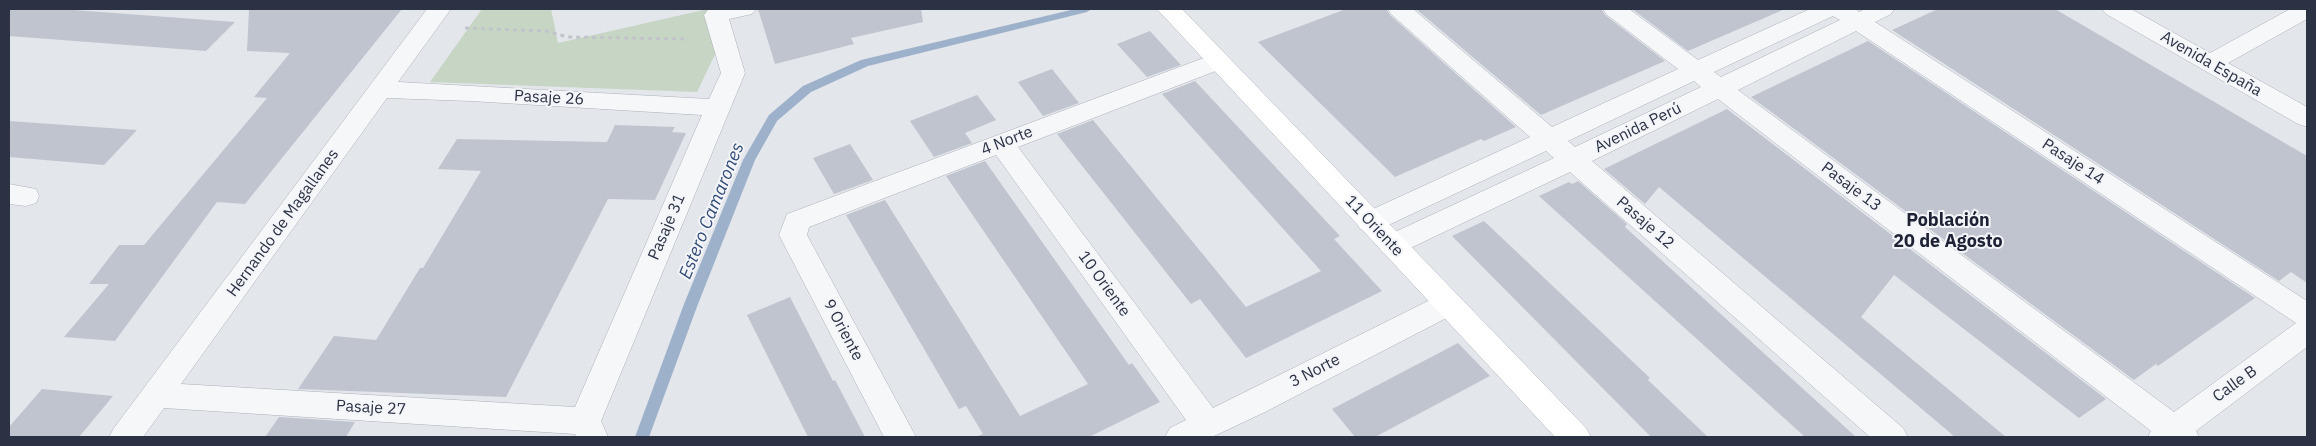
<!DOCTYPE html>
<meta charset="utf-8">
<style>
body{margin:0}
#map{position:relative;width:2316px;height:446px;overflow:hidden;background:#e3e6eb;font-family:"IBM Plex Sans",sans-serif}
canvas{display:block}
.frame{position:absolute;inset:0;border:10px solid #2b3244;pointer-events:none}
</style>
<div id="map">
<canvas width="2316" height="446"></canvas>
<div class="frame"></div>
</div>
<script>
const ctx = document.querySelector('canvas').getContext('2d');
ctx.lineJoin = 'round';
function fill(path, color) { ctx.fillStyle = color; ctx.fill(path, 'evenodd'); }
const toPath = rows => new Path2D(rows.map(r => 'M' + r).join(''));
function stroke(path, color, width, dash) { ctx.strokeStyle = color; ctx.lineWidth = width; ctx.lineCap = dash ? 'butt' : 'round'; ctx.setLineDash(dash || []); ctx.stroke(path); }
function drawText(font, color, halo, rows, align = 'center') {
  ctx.font = font + ' "IBM Plex Sans",sans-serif'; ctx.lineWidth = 4; ctx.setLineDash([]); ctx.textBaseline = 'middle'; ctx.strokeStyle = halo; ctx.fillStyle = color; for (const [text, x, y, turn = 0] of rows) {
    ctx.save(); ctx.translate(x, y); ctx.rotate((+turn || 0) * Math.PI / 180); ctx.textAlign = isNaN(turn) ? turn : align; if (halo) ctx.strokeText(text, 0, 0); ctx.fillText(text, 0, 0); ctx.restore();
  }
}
fill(toPath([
 [482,9,551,9,558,43,708,9,719,46,697,92,430,82]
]), '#c7d5c4');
fill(toPath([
 [1075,9,1092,9,1087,12,868,66,811,92,777,121,755,160,698,304,649,437,635,437,684,304,743,160,769,115,803,86,861,60,1075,9]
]), '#9eb1cb');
fill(toPath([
 [9,9,60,9,235,22,206,51,9,36],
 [249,9,402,9,245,204,217,202,115,341,64,337,109,284,89,284,119,245,144,245,267,98,254,97,290,53,247,51],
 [758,9,921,9,923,22,851,38,854,44,775,64],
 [1346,9,1386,9,1390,15,1516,127,1484,141,1481,139,1395,177,1258,42],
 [1416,9,1601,9,1605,15,1665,61,1541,115],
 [1632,9,1785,9,1688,51],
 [1938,9,2055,9,2307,156,2307,283,2291,272,2279,281,1892,30],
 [1150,31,1181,65,1147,77,1117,44],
 [1868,41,2255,298,2158,366,2156,364,2134,380,1751,97],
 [1052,69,1079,103,1043,116,1018,82],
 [1195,81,1340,236,1334,239,1382,291,1246,358,1200,299,1191,304,1057,134,1093,120,1246,307,1321,271,1162,94],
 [977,95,996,120,965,133,972,143,934,157,910,121],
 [1727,109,2106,399,2079,418,1894,275,1861,317,2006,437,1955,437,1659,187,1645,204,1604,169],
 [9,121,137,130,104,165,9,157],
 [615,125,675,127,672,132,686,133,655,200,608,199,506,397,298,389,334,336,376,340,420,268,423,268,481,171,438,169,457,139,607,142],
 [850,144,873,180,834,194,813,158],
 [985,161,1129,365,1132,363,1160,402,1089,437,975,437,983,434,966,406,959,409,846,215,885,200,1020,416,1088,384,946,176],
 [1578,181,1627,224,1625,227,1856,437,1805,437,1539,196,1569,182,1572,184],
 [1484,221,1650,378,1648,380,1708,437,1651,437,1452,236],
 [790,297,833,381,835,380,865,437,808,437,747,315],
 [1458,343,1490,376,1375,437,1355,437,1332,409],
 [42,389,113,396,79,437,9,437,9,427],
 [279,417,355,422,346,437,265,437]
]), '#c0c4ce');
const street = toPath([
 [427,9,451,9,398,82,709,99,721,73,704,15,708,10,712,9,756,9,752,14,729,19,745,73,601,421,608,437,576,437,575,434,164,408,143,437,109,437,114,428,427,9],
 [387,98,471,101,702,115,575,407,181,384,387,98],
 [1388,9,1413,9,1552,127,1678,69,1606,14,1603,9,1629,9,1698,60,1810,9,1855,9,1859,12,1865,9,1894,9,1891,14,1875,22,2307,301,2307,347,2196,431,2199,437,2148,437,2151,431,1718,99,1592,161,1903,428,1908,437,1870,437,1570,172,1402,252,1392,255,1382,252,1378,245,1382,238,1554,158,1546,151,1380,229,1370,232,1360,229,1356,222,1360,215,1530,137,1391,14,1388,9],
 [1833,16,1840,20,1721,77,1714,72,1833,16],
 [1856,31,2296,323,2174,412,1738,90,1856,31],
 [1694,81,1701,87,1575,147,1568,141,1694,81],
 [2102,9,2131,9,2210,53,2290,9,2307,9,2307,19,2228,63,2307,107,2307,127,2298,124,2106,14,2102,9],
 [1217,53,1226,55,1229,61,1226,67,1018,147,1213,408,1438,296,1448,293,1458,296,1463,304,1458,312,1265,412,1212,437,1165,437,1170,428,1186,420,996,155,809,227,807,235,916,437,884,437,779,235,787,214,1217,53],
 [9,184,36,189,39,196,36,203,26,206,9,204,9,184]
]);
const secondary = toPath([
 [1157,9,1182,9,1586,428,1591,437,1555,437,1157,9]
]);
stroke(street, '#acb0b9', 1);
stroke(secondary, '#acb0b9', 1);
stroke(toPath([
 [465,28,546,31,568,37,688,39]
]), '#c1c4ca', 3, [4, 4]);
fill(street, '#f6f7f9');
fill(secondary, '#fff');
drawText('16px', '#2b3244', '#f3f5f8', [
 ["Avenida España",2211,64,30],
 ["Pasaje 26",549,98,3],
 ["Avenida Perú",1638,128,-26],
 ["4 Norte",1007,141,-21],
 ["Pasaje 14",2073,162,33],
 ["Pasaje 13",1851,187,37],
 ["Hernando de Magallanes",283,223,-54],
 ["Pasaje 12",1645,223,41],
 ["11 Oriente",1374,226,47],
 ["Pasaje 31",667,227,-67],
 ["10 Oriente",1104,284,54],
 ["9 Oriente",843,330,62],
 ["3 Norte",1315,371,-27],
 ["Calle B",2235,384,-36],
 ["Pasaje 27",371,408,3]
]);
drawText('italic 18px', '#344d78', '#f3f5f8', [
 ["Estero Camarones",712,211,-68]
]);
drawText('bold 18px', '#1d2335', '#f3f5f8', [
 ["Población",1948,221],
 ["20 de Agosto",1948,242]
]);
</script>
